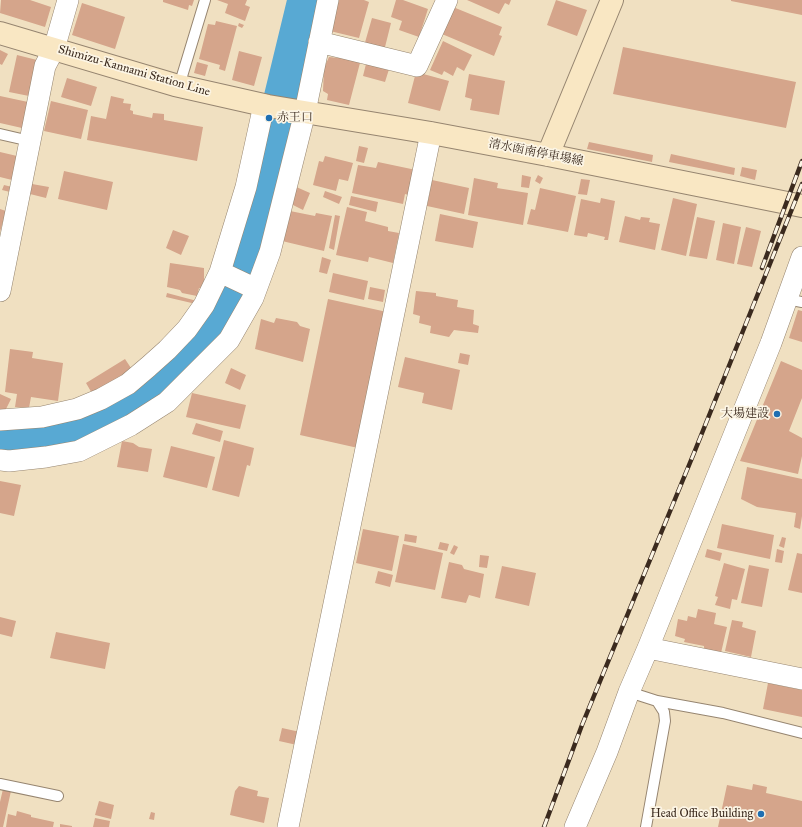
<!DOCTYPE html>
<meta charset="utf-8">
<style>
body{margin:0}
canvas{display:block;background:#f0e0c1}
</style>
<canvas width="802" height="827"></canvas>
<script>
const ctx = document.querySelector('canvas').getContext('2d');
ctx.lineJoin = 'round';
const toPath = rows => new Path2D(rows.map(r => 'M' + r).join(''));
function stroke(path, color, width, dash) { ctx.strokeStyle = color; ctx.lineWidth = width; ctx.lineCap = dash ? 'butt' : 'round'; ctx.setLineDash(dash || []); ctx.stroke(path); }
function fill(path, color) { ctx.fillStyle = color; ctx.fill(path, 'evenodd'); }
function drawText(font, color, halo, rows, align = 'center') {
  ctx.font = font + ' "IM FELL Great Primer","Noto Serif JP",serif'; ctx.lineWidth = 3.5; ctx.setLineDash([]); ctx.textBaseline = 'middle'; ctx.strokeStyle = halo; ctx.fillStyle = color; for (const [text, x, y, turn = 0] of rows) {
    ctx.save(); ctx.translate(x, y); ctx.rotate((+turn || 0) * Math.PI / 180); ctx.textAlign = isNaN(turn) ? turn : align; if (halo) ctx.strokeText(text, 0, 0); ctx.fillText(text, 0, 0); ctx.restore();
  }
}
stroke(toPath([
 [0,437,63,432,136,403,175,370,200,338,213,319,245,260,308,0]
]), '#58a9d3', 41);
fill(toPath([
 [1,0,30,0,51,7,45,27,0,13],
 [163,0,194,0,192,6,189,5,188,10,163,2],
 [217,0,247,0,245,5,250,7,245,21,225,13,228,4],
 [339,0,364,0,369,2,359,38,330,31],
 [396,0,403,0,428,9,419,37,399,30,402,21,391,17],
 [467,0,511,0,509,5,505,3,499,14],
 [556,0,587,10,577,36,547,25],
 [731,0,802,0,802,15,731,1],
 [82,3,125,17,115,49,72,35],
 [453,7,502,27,499,35,502,36,494,56,442,34],
 [372,18,391,23,384,51,364,46],
 [216,21,237,26,225,71,219,69,220,65,199,59,208,24,215,25],
 [239,23,244,25,242,28,238,26],
 [443,41,472,55,464,71,457,67,453,76,444,71,442,75,430,70],
 [623,47,796,82,786,128,613,94],
 [0,50,8,54,2,65,0,64],
 [239,51,262,57,254,86,232,80],
 [339,53,361,59,349,105,327,100,328,94,323,91,324,68,329,57,338,58],
 [17,55,37,60,29,96,9,92],
 [367,60,390,66,385,82,363,76],
 [197,62,208,65,205,76,194,73],
 [416,72,449,81,440,111,408,103],
 [469,74,505,81,499,115,470,110,472,99,465,97],
 [67,78,97,87,91,106,61,97],
 [0,96,28,102,22,128,0,123],
 [111,96,124,99,123,103,131,104,130,110,133,111,133,114,152,118,153,113,164,114,164,120,203,127,197,161,87,140,91,116,106,119],
 [51,101,88,110,81,139,44,131],
 [589,142,653,155,652,162,587,149],
 [359,146,368,148,364,163,356,161],
 [0,152,17,156,12,180,0,177],
 [671,154,735,168,734,175,669,162],
 [325,156,353,163,348,181,339,179,336,191,313,185,319,161,323,162],
 [378,162,416,170,411,196,405,194,403,204,352,193,358,165,376,168],
 [742,167,757,170,755,180,740,176],
 [64,171,113,182,107,210,58,199],
 [522,175,531,177,529,188,521,187],
 [538,175,543,178,540,184,535,181],
 [474,178,498,183,497,188,528,193,523,225,468,215],
 [581,179,590,180,587,195,578,194],
 [432,180,469,188,464,214,427,206],
 [32,184,49,187,46,198,30,194],
 [4,185,12,187,10,192,2,190],
 [294,186,310,193,303,210,287,202],
 [540,188,576,196,568,232,527,224,531,209,535,210],
 [325,191,342,197,339,204,323,197],
 [351,196,378,202,376,212,349,205],
 [601,198,615,201,608,240,604,240,605,237,588,233,587,237,574,235,581,199,600,203],
 [673,198,697,204,686,256,661,250],
 [347,207,367,212,365,221,388,227,388,231,399,233,393,263,369,257,368,262,336,255],
 [0,209,6,211,0,232],
 [290,211,315,216,316,213,332,216,324,251,282,241],
 [440,214,478,222,473,248,435,241],
 [335,215,340,216,334,250,329,248],
 [625,216,640,220,641,217,650,218,649,222,660,224,655,250,619,242],
 [697,217,715,221,707,259,689,256],
 [723,223,741,227,734,264,716,260],
 [746,227,761,231,752,267,737,264],
 [173,230,189,236,181,255,166,248],
 [322,257,331,260,327,274,319,272],
 [170,263,204,268,204,288,199,288,197,296,182,293,180,290,167,287],
 [333,273,368,281,364,300,329,292],
 [370,287,385,290,383,302,368,299],
 [416,291,436,293,436,296,458,300,457,307,474,310,473,324,479,326,478,333,454,330,449,337,430,333,431,326,419,323,420,316,413,314],
 [167,293,197,301,196,304,166,297],
 [328,299,387,312,358,448,300,435],
 [798,310,802,311,802,342,789,338],
 [276,318,297,322,300,326,310,329,303,362,255,349,261,319,274,323],
 [10,349,33,352,32,358,63,363,58,401,31,397,29,408,15,407,17,394,5,392],
 [460,353,470,355,468,365,458,363],
 [405,357,460,370,452,410,422,403,424,393,398,387],
 [125,359,133,371,93,395,86,383],
 [781,361,802,370,802,398,789,431,802,438,802,456,798,474,740,461],
 [231,368,246,375,240,390,225,383],
 [192,393,246,405,240,429,186,417],
 [0,394,11,399,4,413,0,411],
 [196,423,223,431,220,442,192,434],
 [224,440,254,448,250,466,247,465,239,497,212,490],
 [122,441,133,443,139,447,152,449,148,472,117,467],
 [171,446,215,457,207,488,163,477],
 [747,467,802,479,802,516,800,529,794,527,796,513,757,507,741,499],
 [0,481,21,485,14,516,0,513],
 [722,524,774,535,770,559,717,548],
 [363,529,399,536,392,571,356,563],
 [405,534,417,536,416,543,404,541],
 [782,537,786,538,784,548,779,546],
 [440,542,449,544,447,551,438,549],
 [403,544,443,553,435,590,395,582],
 [454,545,458,547,454,555,450,553],
 [707,549,722,553,720,561,705,557],
 [777,549,784,551,782,563,775,562],
 [797,553,802,554,802,593,788,590],
 [480,555,489,556,487,568,479,567],
 [449,562,462,565,464,569,484,574,480,598,469,595,466,603,441,598],
 [724,563,745,569,737,600,732,599,730,609,715,605,718,597,715,596],
 [749,565,769,569,762,607,741,603],
 [502,566,536,573,529,606,495,598],
 [378,571,393,575,390,587,375,583],
 [698,609,716,613,714,624,727,627,721,653,704,649,704,646,684,642,685,639,675,636,678,619,687,621,688,616,696,618],
 [0,617,16,621,12,637,0,634],
 [732,620,743,622,742,627,756,631,751,657,725,651],
 [56,632,110,643,105,669,50,658],
 [768,683,802,690,802,717,763,709],
 [282,728,300,732,297,745,279,741],
 [753,784,767,787,766,793,802,801,802,827,718,827,727,785,752,790],
 [239,786,258,791,257,796,269,798,264,823,230,815,235,791],
 [3,789,11,791,3,827,0,827,0,802],
 [99,801,114,805,111,819,95,815],
 [17,811,31,815,31,817,54,822,53,827,6,827,8,814,16,816],
 [151,812,155,813,154,820,149,819],
 [95,818,110,821,109,827,93,827],
 [60,824,72,826,72,827,60,827]
]), '#d5a58b');
const lane = toPath([
 [179,86,205,0],
 [0,134,30,141],
 [787,299,802,302],
 [629,692,657,701],
 [0,784,58,796],
 [646,827,665,721,664,712,657,701,723,713,802,733]
]);
const street = toPath([
 [319,42,417,66,447,0],
 [220,272,256,289],
 [0,291,45,66,54,49,68,0],
 [0,420,42,417,77,409,101,399,128,384,148,367,167,350,187,329,204,305,220,272,246,187,264,105],
 [0,460,9,461,46,457,79,451,131,425,167,402,229,340,253,298,270,252,305,112,328,0],
 [648,648,802,679],
 [288,827,431,133],
 [575,827,607,752,629,692,648,648,771,343,802,257]
]);
const secondary = toPath([
 [0,33,175,85,268,106,431,133,548,155,802,206],
 [548,155,612,0]
]);
stroke(lane, '#968570', 12);
stroke(street, '#968570', 22);
stroke(secondary, '#968570', 24);
stroke(lane, '#fff', 10);
stroke(street, '#fff', 21);
stroke(secondary, '#f9e7c3', 22);
const rail = toPath([
 [762,268,802,161],
 [544,827,582,725,694,453,802,184]
]);
stroke(rail, '#3b2a1e', 4.5);
stroke(rail, '#fcf5e5', 3, [9]);
for (const [x, y, r, color] of [
 [269,118,4,"#1f6fb2"],
 [777,414,4,"#1f6fb2"],
 [761,814,4,"#1f6fb2"]
]) { const dot = new Path2D(); dot.arc(x, y, r, 0, 2 * Math.PI); ctx.fillStyle = color; ctx.fill(dot); stroke(dot, '#fcf5e5', 1.5); }
drawText('12px', '#3b2a1e', '#fcf5e5', [
 ["Shimizu-Kannami Station Line",134,71,16],
 ["清水函南停車場線",536,153,11]
]);
drawText('12px', '#3b2a1e', '#fcf5e5', [
 ["赤王口",277,118,"left"],
 ["大場建設",769,414],
 ["Head Office Building",753,814]
], 'right');
</script>
